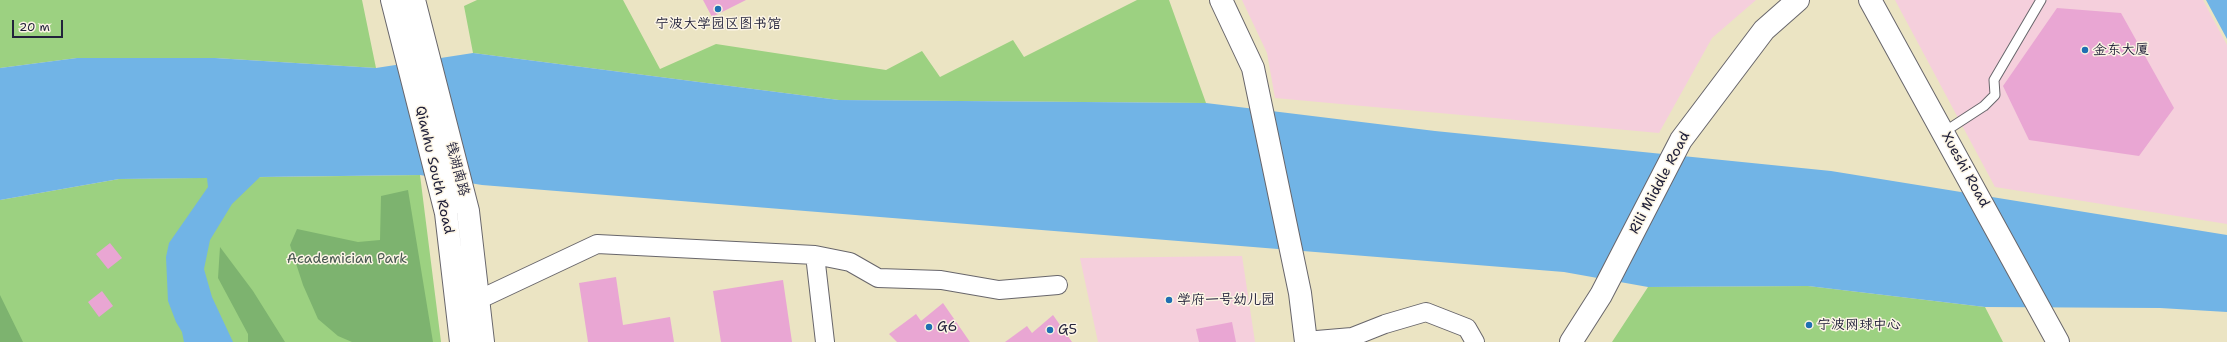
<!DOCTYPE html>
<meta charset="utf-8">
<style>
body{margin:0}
#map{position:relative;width:2227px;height:342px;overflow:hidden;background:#ebe4c3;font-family:"Shantell Sans",sans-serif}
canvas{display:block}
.scale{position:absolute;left:12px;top:20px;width:51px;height:18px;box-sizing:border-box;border:2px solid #22223b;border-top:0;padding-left:5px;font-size:12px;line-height:14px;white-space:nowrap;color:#22223b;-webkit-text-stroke:3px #fcf5e5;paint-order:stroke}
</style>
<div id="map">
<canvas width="2227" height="342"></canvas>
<div class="scale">20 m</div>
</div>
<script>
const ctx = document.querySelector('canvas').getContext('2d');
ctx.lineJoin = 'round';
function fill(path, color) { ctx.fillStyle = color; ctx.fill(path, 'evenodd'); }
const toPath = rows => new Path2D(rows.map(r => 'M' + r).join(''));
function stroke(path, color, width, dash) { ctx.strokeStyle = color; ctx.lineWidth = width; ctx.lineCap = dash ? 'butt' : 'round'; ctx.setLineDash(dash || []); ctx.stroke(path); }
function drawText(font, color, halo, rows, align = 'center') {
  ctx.font = font + ' "Shantell Sans","LXGW WenKai TC",sans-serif'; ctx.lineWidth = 3; ctx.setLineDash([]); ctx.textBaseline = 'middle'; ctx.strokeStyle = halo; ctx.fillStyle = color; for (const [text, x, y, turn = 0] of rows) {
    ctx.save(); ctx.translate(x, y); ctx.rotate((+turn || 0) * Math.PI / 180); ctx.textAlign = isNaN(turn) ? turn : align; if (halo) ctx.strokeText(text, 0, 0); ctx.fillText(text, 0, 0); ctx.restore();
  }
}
fill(toPath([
 [1242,0,1756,0,1712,38,1659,133,1275,98,1267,53],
 [1895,0,2203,0,2227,45,2227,224,1995,187],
 [1242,256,1255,342,1098,342,1080,258]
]), '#f5cfdc');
fill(toPath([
 [0,0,362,0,376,68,215,58,77,58,0,68],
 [477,0,623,0,660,69,716,44,886,70,922,51,940,77,1013,40,1024,57,1137,0,1169,0,1206,103,839,100,473,53,464,6],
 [420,175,441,342,0,342,0,200,119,179],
 [1808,286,1985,307,2003,342,1612,342,1648,287]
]), '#9cd181');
fill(toPath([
 [408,190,433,342,352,342,338,336,318,319,303,285,290,245,297,229,358,242,380,240,381,196],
 [220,247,253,291,285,342,248,342,248,334,218,278],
 [0,295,23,342,0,342]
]), '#7db36f');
fill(toPath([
 [2206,0,2227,0,2227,39],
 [473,53,839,100,1206,103,1435,131,1831,171,2227,235,2227,312,2160,308,1985,307,1808,286,1648,287,1564,272,482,185,420,175,260,177,232,204,210,240,204,269,212,297,233,342,184,342,182,332,176,322,168,301,166,257,169,243,208,187,207,178,119,179,0,200,0,68,77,58,215,58,376,68]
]), '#71b4e6');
fill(toPath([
 [703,0,746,0,712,17],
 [2057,8,2121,13,2174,108,2139,156,2029,140,2003,86],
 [110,243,122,258,108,269,96,254],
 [616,277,623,325,670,317,674,342,588,342,579,283],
 [783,280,792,342,721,342,713,291],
 [102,291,113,306,99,317,88,302],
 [943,303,970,342,897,342,889,334,916,314,921,321],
 [1053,315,1072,342,1005,342,1027,326,1032,333],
 [1232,322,1236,342,1199,342,1196,329]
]), '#e9a6d3');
const service = toPath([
 [1944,132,1984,106,1995,95,1994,80,2041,0]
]);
const minor = toPath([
 [815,255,850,262,878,278,941,280,999,290,1058,285],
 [478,300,597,244,815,255,825,342],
 [1305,341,1352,337,1385,324,1426,312,1467,328,1475,342]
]);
const tertiary = toPath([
 [1221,0,1253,68,1300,293,1306,342],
 [1870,0,2058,342]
]);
const secondary = toPath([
 [1571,342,1601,295,1681,140,1764,30,1798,0]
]);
const primary = toPath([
 [392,0,446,213,461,342],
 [414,0,468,211,483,342]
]);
stroke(service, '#68666b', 11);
stroke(minor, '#68666b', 20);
stroke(tertiary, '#68666b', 24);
stroke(secondary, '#68666b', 24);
stroke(primary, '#68666b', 24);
stroke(service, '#fff', 9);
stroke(minor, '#fff', 18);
stroke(tertiary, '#fff', 22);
stroke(secondary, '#fff', 22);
stroke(primary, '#fff', 22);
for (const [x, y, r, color] of [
 [718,9,4,"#1f6fb2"],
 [2085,50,4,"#1f6fb2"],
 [1169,300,4,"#1f6fb2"],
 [1809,325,4,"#1f6fb2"],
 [929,327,4,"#1f6fb2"],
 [1050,330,4,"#1f6fb2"]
]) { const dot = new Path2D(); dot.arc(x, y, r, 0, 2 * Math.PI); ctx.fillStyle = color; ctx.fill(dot); stroke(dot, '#fcf5e5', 1.5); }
drawText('14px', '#22223b', '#fcf5e5', [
 ["宁波大学园区图书馆",718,24,"center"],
 ["金东大厦",2093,50],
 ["学府一号幼儿园",1177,300],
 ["宁波网球中心",1817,325],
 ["G6",937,327],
 ["G5",1058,330]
], 'left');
drawText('14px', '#22223b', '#fcf5e5', [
 ["钱湖南路",457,169,75],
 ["Qianhu South Road",434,170,77],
 ["Xueshi Road",1965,170,61],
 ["Rili Middle Road",1660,183,-62]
]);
drawText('14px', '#475750', '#fcf5e5', [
 ["Academician Park",347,259]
]);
</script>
